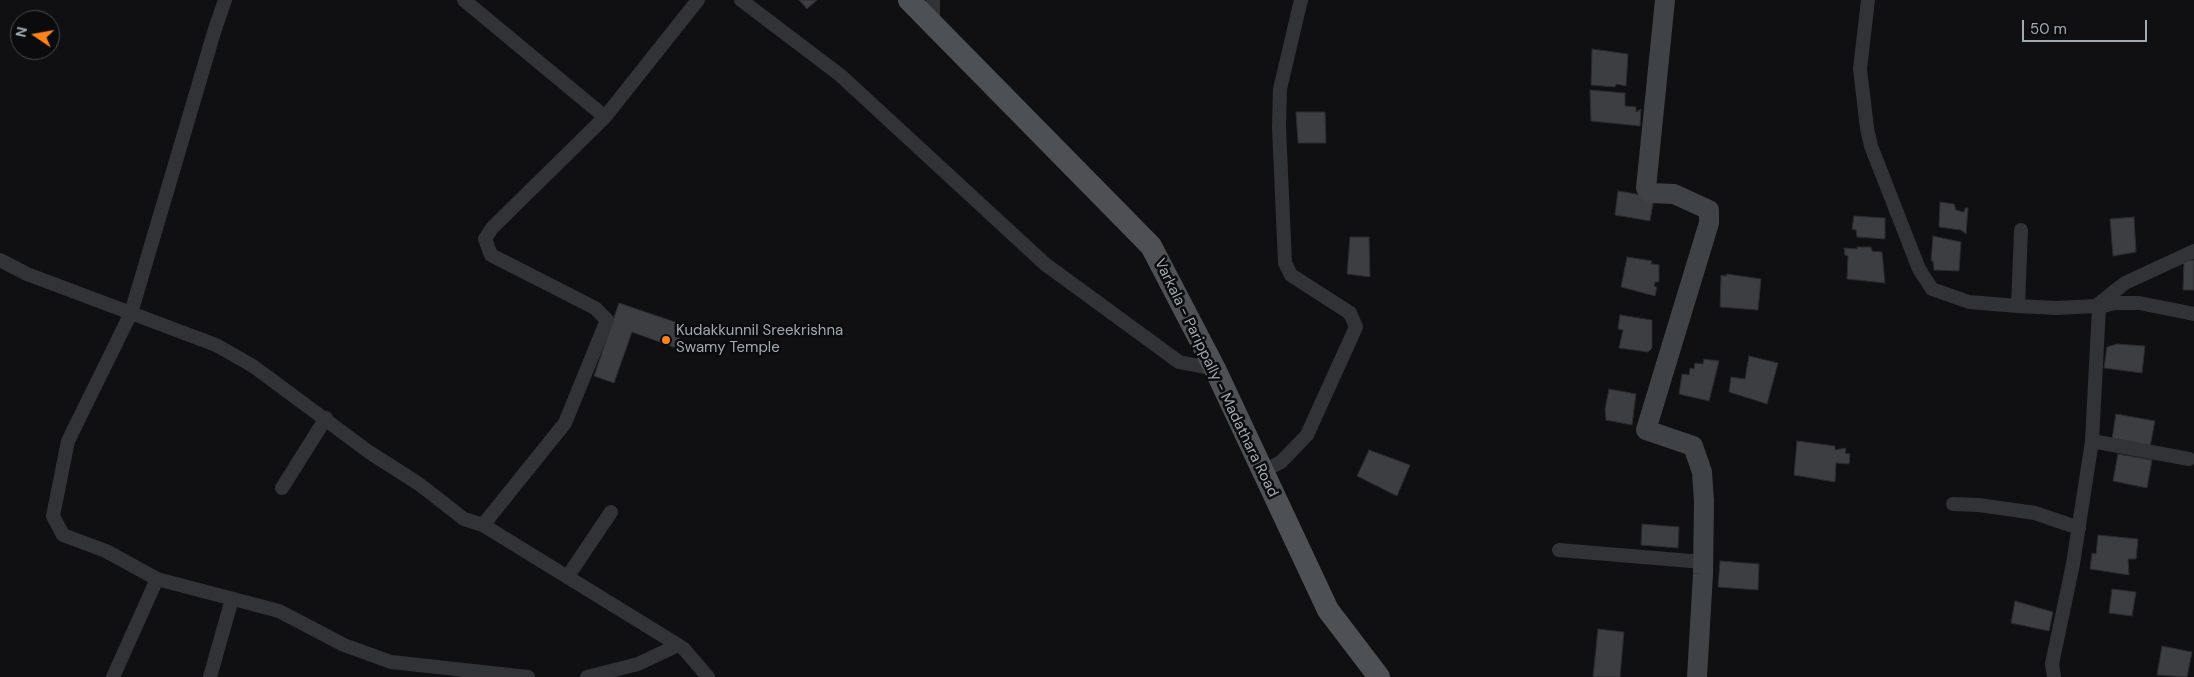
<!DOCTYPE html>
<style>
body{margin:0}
#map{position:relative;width:2194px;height:677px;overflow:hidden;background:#101012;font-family:"DM Sans",sans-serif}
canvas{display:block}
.north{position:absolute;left:10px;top:10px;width:50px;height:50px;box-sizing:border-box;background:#0b0b0d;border:1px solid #474b4f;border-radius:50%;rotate:282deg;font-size:14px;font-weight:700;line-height:20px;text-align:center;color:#a0aab3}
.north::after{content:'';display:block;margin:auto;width:18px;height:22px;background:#fd831d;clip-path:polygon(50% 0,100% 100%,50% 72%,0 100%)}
.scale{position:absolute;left:2022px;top:20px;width:125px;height:22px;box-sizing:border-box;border:2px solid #a0aab3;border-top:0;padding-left:6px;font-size:15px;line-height:18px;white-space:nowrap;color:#a0aab3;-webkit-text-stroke:4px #0b0b0d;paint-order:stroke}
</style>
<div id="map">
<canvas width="2194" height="677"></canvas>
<div class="north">N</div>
<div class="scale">50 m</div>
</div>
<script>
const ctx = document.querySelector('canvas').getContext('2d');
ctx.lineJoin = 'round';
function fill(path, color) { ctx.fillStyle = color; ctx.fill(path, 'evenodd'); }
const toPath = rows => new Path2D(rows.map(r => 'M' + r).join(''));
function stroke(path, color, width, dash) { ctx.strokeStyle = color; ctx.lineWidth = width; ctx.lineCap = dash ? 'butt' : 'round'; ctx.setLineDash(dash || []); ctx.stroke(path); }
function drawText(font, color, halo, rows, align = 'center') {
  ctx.font = font + ' "DM Sans",sans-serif'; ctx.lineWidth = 5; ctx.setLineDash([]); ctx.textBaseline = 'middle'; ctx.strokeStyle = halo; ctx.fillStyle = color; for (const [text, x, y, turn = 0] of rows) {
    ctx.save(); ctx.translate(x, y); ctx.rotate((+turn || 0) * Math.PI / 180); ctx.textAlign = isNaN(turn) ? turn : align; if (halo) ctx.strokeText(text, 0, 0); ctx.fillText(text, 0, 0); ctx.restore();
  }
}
const building = toPath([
 [799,0,817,0,807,9,799,0],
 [1592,49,1628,54,1626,86,1616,84,1615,87,1591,85,1592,49],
 [1590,90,1625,93,1625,106,1636,107,1636,112,1641,109,1640,126,1591,121,1590,90],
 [1296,112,1325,112,1326,143,1298,143,1296,112],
 [1618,191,1654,197,1650,221,1615,215,1618,191],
 [1940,202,1954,204,1956,210,1964,212,1965,208,1968,208,1966,234,1961,230,1939,227,1940,202],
 [1854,216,1885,218,1885,239,1857,237,1856,230,1852,229,1854,216],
 [2134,217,2136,252,2113,256,2110,219,2134,217],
 [1933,236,1961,242,1959,271,1934,270,1933,261,1931,261,1933,236],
 [1350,237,1369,237,1370,277,1347,274,1350,237],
 [1857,247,1871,247,1872,251,1882,252,1885,283,1847,279,1848,256,1845,255,1844,248,1857,249,1857,247],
 [1627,257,1652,261,1651,264,1659,265,1659,282,1655,282,1654,286,1657,287,1655,296,1621,287,1627,257],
 [2194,260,2194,290,2183,290,2184,261,2194,260],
 [1727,274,1761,279,1758,310,1720,307,1721,275,1726,276,1727,274],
 [619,303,684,325,676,348,632,332,614,383,594,376,619,303],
 [1620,315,1652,320,1652,348,1648,352,1619,348,1623,330,1618,329,1620,315],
 [2117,344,2145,346,2142,373,2104,368,2107,347,2117,344],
 [1749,356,1778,363,1767,404,1729,392,1731,377,1745,379,1749,356],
 [1704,359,1719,361,1709,401,1679,394,1682,374,1689,375,1690,368,1694,369,1695,363,1703,364,1704,359],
 [1609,389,1636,394,1632,425,1606,420,1605,409,1609,389],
 [2116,414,2155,421,2150,447,2112,439,2116,414],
 [1797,441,1835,446,1835,450,1846,448,1845,453,1850,454,1849,464,1836,463,1835,482,1794,475,1797,441],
 [1369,450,1410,465,1397,496,1357,476,1369,450],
 [2118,454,2152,460,2147,488,2113,481,2118,454],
 [1642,524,1679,527,1678,548,1641,545,1642,524],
 [2098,535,2138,539,2136,559,2128,559,2129,575,2090,569,2092,553,2096,554,2098,535],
 [1720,561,1759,564,1758,590,1718,587,1720,561],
 [2112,589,2136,592,2132,616,2109,613,2112,589],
 [2015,601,2053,612,2049,631,2011,623,2015,601],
 [1598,629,1624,632,1620,677,1593,677,1598,629],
 [2162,646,2192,652,2187,677,2157,675,2162,646]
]);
fill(building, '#3c3e42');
stroke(building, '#2a2b2e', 1);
stroke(toPath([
 [225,0,215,29,131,313,68,441,53,516,63,535,106,551,157,579,279,611,344,645,391,662,528,677],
 [464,0,605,117],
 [741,0,840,75,1045,264,1179,362,1215,369],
 [933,0,933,26],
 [1868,0,1860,69,1867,128,1871,146,1919,269,1932,289,1969,302,2018,306,2056,308,2096,306,2099,307,2092,441,2073,564,2052,664,2054,677],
 [0,260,27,274,216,345,253,366,369,452,419,484,464,519,483,525,678,645,684,649,708,677],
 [2018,306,2021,230],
 [2096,306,2125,283,2194,251],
 [2099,307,2115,303,2139,303,2194,314],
 [2092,441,2189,459],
 [1263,471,1281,462,1307,435,1356,327,1350,313,1291,275,1285,263,1279,127,1280,89,1301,0],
 [282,488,326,418],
 [1953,504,1979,505,2035,513,2079,528],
 [483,525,565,423,607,320,595,308,491,255,485,239,492,228,605,117,698,0],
 [1559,550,1703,562],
 [568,576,611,512],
 [113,677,157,579],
 [210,677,232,599],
 [587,677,638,664,678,645]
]), '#313337', 14);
stroke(toPath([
 [1665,0,1646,188,1651,193,1674,194,1709,210,1709,223,1646,430,1693,446,1702,472,1704,501,1703,574,1697,677]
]), '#3f4247', 20);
stroke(toPath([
 [909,0,1151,246,1215,369,1328,610,1379,677]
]), '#4d5156', 22);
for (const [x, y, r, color] of [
 [666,340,5,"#fd831d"]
]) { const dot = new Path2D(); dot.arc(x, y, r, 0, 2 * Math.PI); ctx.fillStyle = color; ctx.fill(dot); stroke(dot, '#0b0b0d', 2); }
drawText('15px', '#a0aab3', '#0b0b0d', [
 ["Kudakkunnil Sreekrishna",676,331],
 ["Swamy Temple",676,348]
], 'left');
drawText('15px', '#a0aab3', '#0b0b0d', [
 ["Varkala - Parippally - Madathara Road",1216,378,64]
]);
</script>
